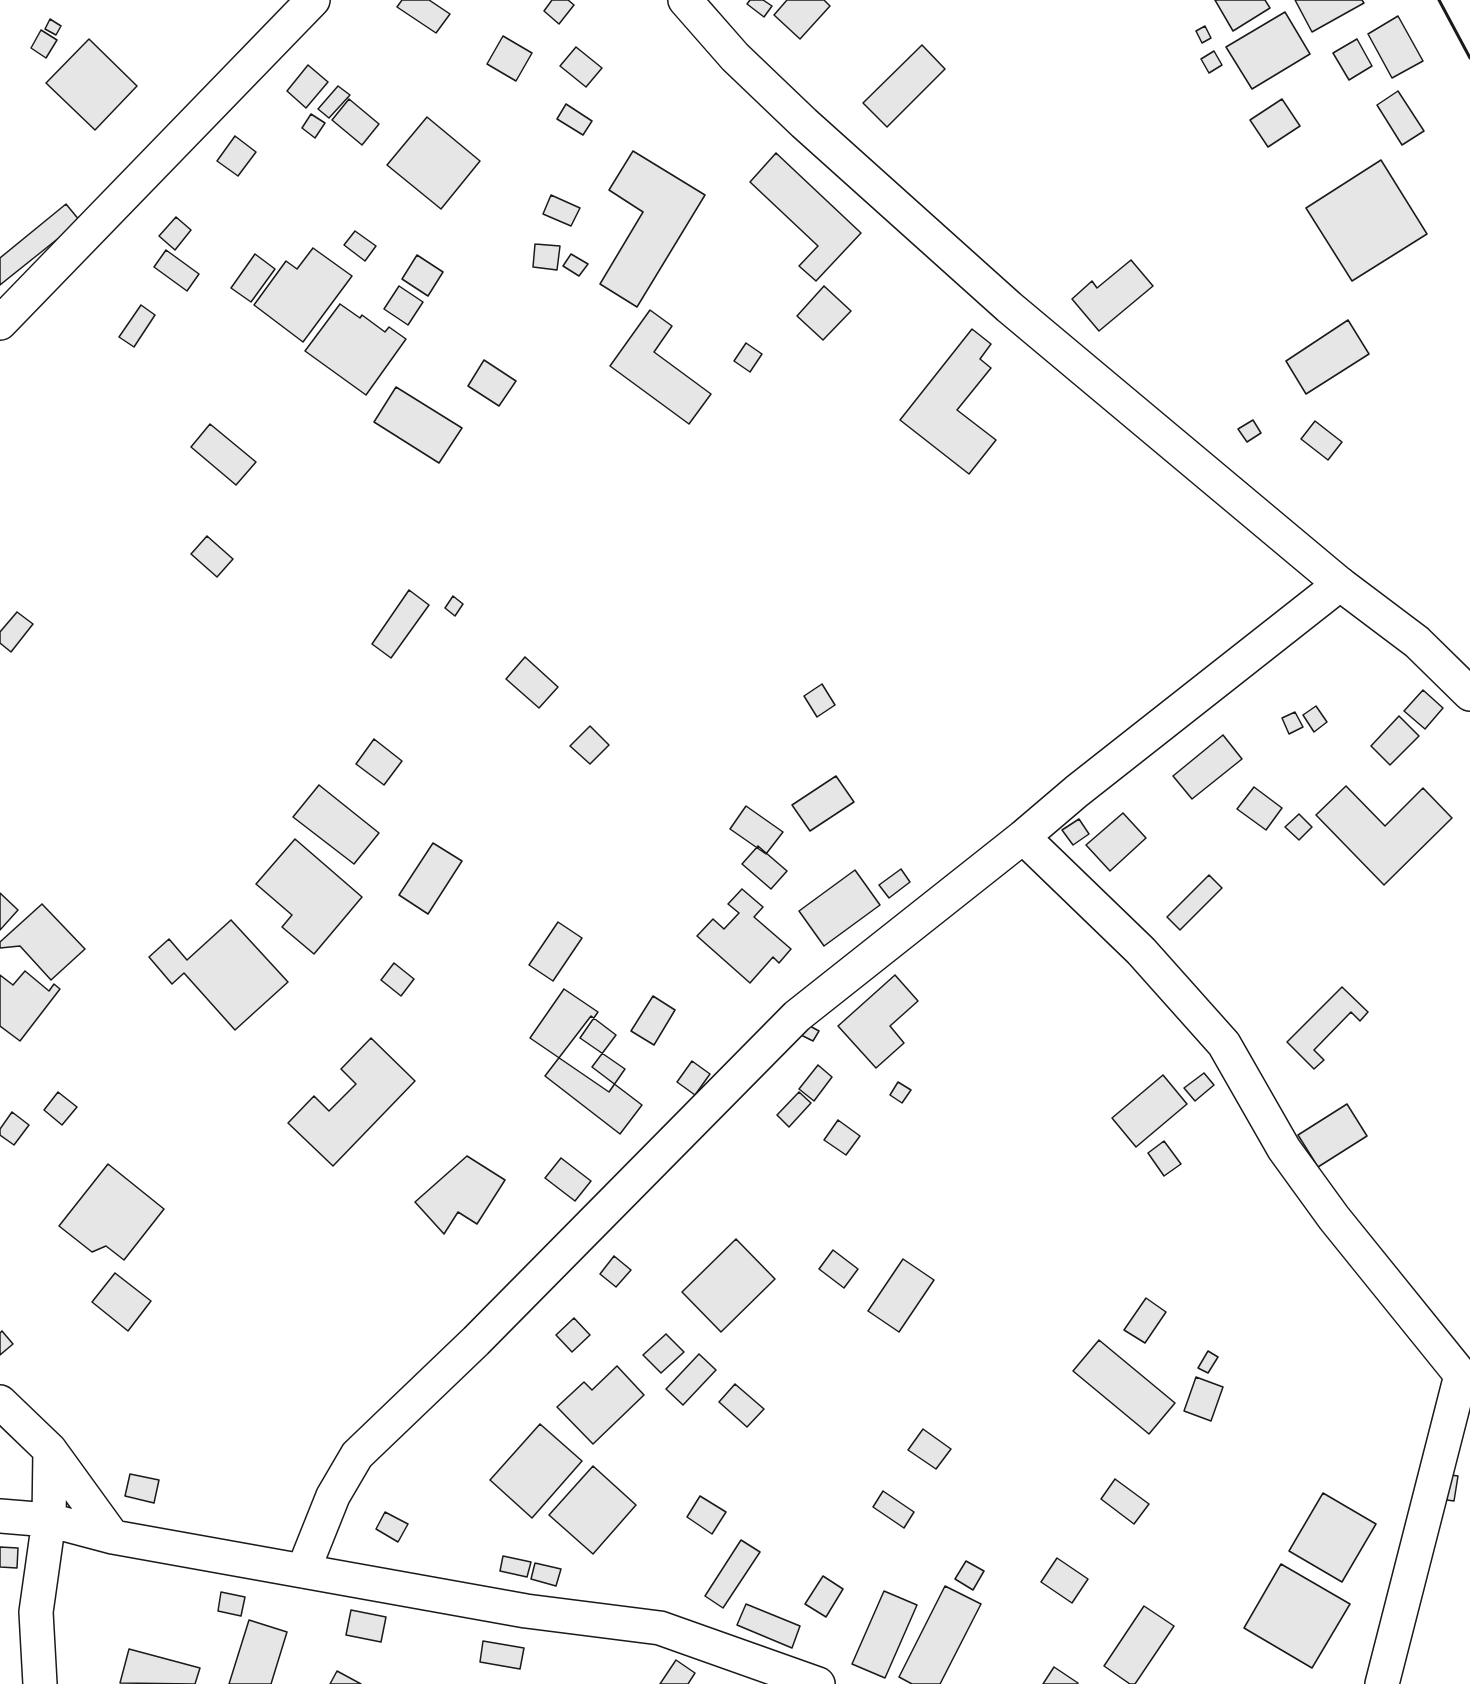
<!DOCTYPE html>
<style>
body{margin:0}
canvas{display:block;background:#fff}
</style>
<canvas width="1470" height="1684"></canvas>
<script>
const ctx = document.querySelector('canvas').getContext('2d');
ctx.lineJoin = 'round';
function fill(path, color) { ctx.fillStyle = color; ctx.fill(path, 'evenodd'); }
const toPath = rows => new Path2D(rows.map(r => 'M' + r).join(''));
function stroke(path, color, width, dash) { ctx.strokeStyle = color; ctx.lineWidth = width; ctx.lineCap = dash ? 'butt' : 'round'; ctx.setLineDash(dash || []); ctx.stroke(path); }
const building = toPath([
 [402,0,429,0,450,14,436,33,397,7,402,0],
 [552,0,568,0,574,5,559,24,544,11,552,0],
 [750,0,763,0,772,6,764,17,747,4,750,0],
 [787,0,824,0,830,6,800,39,774,15,787,0],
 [1215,0,1265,0,1270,8,1233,31,1215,0],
 [1295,0,1362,0,1364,3,1312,32,1295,0],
 [1285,12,1310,54,1252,89,1226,47,1285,12],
 [1398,16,1423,61,1392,78,1368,34,1398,16],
 [50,19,61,26,56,35,45,29,50,19],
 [1205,26,1211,38,1202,43,1196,31,1205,26],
 [41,30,57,40,46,58,31,48,41,30],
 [503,36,532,53,516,81,487,64,503,36],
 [89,39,137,86,95,130,46,83,89,39],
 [1357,39,1372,66,1349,80,1333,53,1357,39],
 [922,45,945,69,887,127,863,103,922,45],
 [576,47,602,68,586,87,560,66,576,47],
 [1214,51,1222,65,1209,73,1201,59,1214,51],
 [308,65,328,82,306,108,287,91,308,65],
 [338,86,350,95,329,118,318,109,338,86],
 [1398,91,1424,131,1402,145,1377,105,1398,91],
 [349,99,379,124,362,145,332,120,349,99],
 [1282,99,1300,126,1268,147,1250,120,1282,99],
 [566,104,592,121,583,135,557,119,566,104],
 [311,114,325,123,315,138,302,128,311,114],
 [427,117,480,161,441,209,387,165,427,117],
 [235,136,256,152,238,176,217,161,235,136],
 [633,151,705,195,637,307,600,284,643,212,609,190,633,151],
 [776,153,861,233,816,281,799,266,818,246,750,182,776,153],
 [1381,160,1427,234,1352,281,1306,208,1381,160],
 [551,195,580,208,571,226,543,214,551,195],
 [66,204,80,221,0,285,0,258,66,204],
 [176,217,191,230,175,250,159,236,176,217],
 [355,231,376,246,365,261,344,245,355,231],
 [535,244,560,246,557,270,533,267,535,244],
 [313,248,352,276,303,342,254,305,286,261,297,269,313,248],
 [166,250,199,274,187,291,154,267,166,250],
 [255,254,275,269,251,302,231,288,255,254],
 [571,254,588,264,579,276,563,266,571,254],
 [417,255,443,272,428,296,402,279,417,255],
 [1131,260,1153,286,1099,331,1072,299,1092,281,1097,288,1131,260],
 [399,286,423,302,408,325,384,309,399,286],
 [824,286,851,311,823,340,797,316,824,286],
 [340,304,360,318,362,315,385,332,389,327,406,339,366,395,305,351,340,304],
 [141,305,155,315,134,347,119,337,141,305],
 [650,310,672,326,654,352,711,394,689,424,610,366,650,310],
 [1348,320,1369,354,1306,394,1286,361,1348,320],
 [972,329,991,344,980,359,991,368,957,410,996,440,969,474,900,420,972,329],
 [746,343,762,354,750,372,734,361,746,343],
 [484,360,516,381,499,406,468,386,484,360],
 [396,387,462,428,439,463,374,422,396,387],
 [1253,420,1261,433,1247,442,1238,429,1253,420],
 [1315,421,1342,442,1328,460,1301,439,1315,421],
 [210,424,256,462,236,485,191,447,210,424],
 [207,536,233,559,217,577,191,554,207,536],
 [409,590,429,605,391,658,372,644,409,590],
 [453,596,463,604,455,616,445,608,453,596],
 [17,612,33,624,11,652,0,643,0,632,17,612],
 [525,657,558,687,539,708,506,679,525,657],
 [822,684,835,705,817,717,804,696,822,684],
 [1423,690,1443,708,1425,729,1404,711,1423,690],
 [1316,706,1327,722,1314,732,1303,715,1316,706],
 [1295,712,1303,727,1289,734,1282,718,1295,712],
 [1399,716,1419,736,1390,765,1371,746,1399,716],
 [590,726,609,745,590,764,570,746,590,726],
 [1223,735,1242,759,1192,799,1173,776,1223,735],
 [374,739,402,761,384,785,356,764,374,739],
 [836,776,854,802,810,831,792,805,836,776],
 [319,785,379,833,354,864,293,817,319,785],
 [1346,786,1385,826,1423,788,1452,818,1384,885,1316,815,1346,786],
 [1254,787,1282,808,1266,830,1237,809,1254,787],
 [746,806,783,832,766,854,730,829,746,806],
 [1123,813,1146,838,1110,871,1086,845,1123,813],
 [1299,814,1312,827,1299,840,1285,827,1299,814],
 [1079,819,1089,834,1073,845,1062,830,1079,819],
 [295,839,362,897,314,954,282,927,292,915,256,884,295,839],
 [433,843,462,861,428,914,399,895,433,843],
 [758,846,787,871,771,889,742,864,758,846],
 [901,869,910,882,889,898,879,885,901,869],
 [855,870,880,905,824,946,799,911,855,870],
 [1209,875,1222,888,1180,930,1167,917,1209,875],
 [742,889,763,907,754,917,791,949,779,963,773,957,750,983,697,936,713,919,724,929,739,913,728,904,742,889],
 [0,893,18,910,0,930,0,893],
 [42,904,85,949,51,980,20,946,0,948,0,942,42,904],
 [231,920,288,982,235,1030,184,973,172,984,149,957,169,939,187,960,231,920],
 [558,922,582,938,553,981,529,965,558,922],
 [394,963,414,979,401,996,381,980,394,963],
 [25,971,49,991,54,984,60,989,20,1041,0,1026,0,975,13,985,25,971],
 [895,975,918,1001,890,1026,904,1043,876,1068,838,1026,895,975],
 [1342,987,1368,1012,1360,1021,1351,1012,1314,1050,1324,1060,1314,1069,1287,1042,1342,987],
 [564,989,598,1012,580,1038,625,1069,609,1092,530,1038,564,989],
 [653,996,675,1010,654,1045,631,1031,653,996],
 [591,1016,616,1035,592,1067,642,1105,620,1134,545,1076,591,1016],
 [808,1025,819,1031,813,1041,801,1035,808,1025],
 [371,1038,415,1081,333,1166,288,1123,314,1096,329,1111,356,1084,341,1069,371,1038],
 [692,1061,710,1074,695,1095,677,1082,692,1061],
 [818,1065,832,1077,814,1101,799,1089,818,1065],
 [1204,1073,1214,1085,1195,1101,1184,1088,1204,1073],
 [1163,1075,1187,1104,1136,1147,1112,1118,1163,1075],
 [898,1082,911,1090,902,1103,890,1095,898,1082],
 [58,1092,77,1107,62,1125,44,1110,58,1092],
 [799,1092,811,1103,789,1127,777,1115,799,1092],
 [1347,1104,1367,1136,1318,1167,1298,1135,1347,1104],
 [12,1112,29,1125,14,1145,0,1135,0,1129,12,1112],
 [838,1120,860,1136,846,1155,824,1140,838,1120],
 [1164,1141,1181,1164,1164,1176,1148,1153,1164,1141],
 [467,1156,505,1180,477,1224,458,1212,444,1234,415,1202,467,1156],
 [561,1158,591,1181,575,1201,545,1178,561,1158],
 [108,1164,164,1209,124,1260,106,1246,92,1252,59,1226,108,1164],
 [736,1239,775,1279,721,1332,682,1292,736,1239],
 [833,1250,858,1269,844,1288,819,1269,833,1250],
 [614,1256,631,1270,616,1287,600,1274,614,1256],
 [903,1259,934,1280,899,1332,868,1311,903,1259],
 [115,1273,151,1301,128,1331,92,1302,115,1273],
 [1146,1298,1166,1312,1145,1343,1124,1330,1146,1298],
 [574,1318,590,1335,572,1352,556,1335,574,1318],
 [2,1331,13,1344,0,1355,0,1333,2,1331],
 [666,1334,684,1352,661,1373,643,1355,666,1334],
 [1099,1340,1175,1403,1149,1434,1073,1371,1099,1340],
 [1208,1351,1218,1357,1208,1373,1198,1368,1208,1351],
 [699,1354,716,1370,683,1405,666,1389,699,1354],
 [617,1366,644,1395,593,1444,557,1407,584,1382,592,1390,617,1366],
 [1196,1377,1223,1387,1211,1421,1184,1411,1196,1377],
 [735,1384,764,1409,747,1427,719,1402,735,1384],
 [540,1424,582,1461,532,1518,490,1480,540,1424],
 [923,1429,951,1449,936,1469,908,1450,923,1429],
 [593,1466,636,1505,593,1554,549,1515,593,1466],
 [1437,1473,1458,1476,1454,1501,1433,1498,1437,1473],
 [130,1474,159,1480,154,1503,125,1496,130,1474],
 [1115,1479,1149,1504,1134,1524,1101,1499,1115,1479],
 [883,1491,914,1512,904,1528,873,1507,883,1491],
 [1323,1493,1376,1524,1342,1582,1289,1551,1323,1493],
 [700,1496,726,1512,712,1534,687,1517,700,1496],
 [385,1512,408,1524,398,1542,376,1529,385,1512],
 [741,1540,760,1552,723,1608,705,1596,741,1540],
 [0,1547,18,1548,17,1568,0,1567,0,1547],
 [503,1556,531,1562,527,1577,500,1571,503,1556],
 [1057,1558,1088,1579,1072,1603,1041,1582,1057,1558],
 [966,1561,984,1571,973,1590,955,1579,966,1561],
 [535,1563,561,1569,556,1586,531,1579,535,1563],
 [1281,1564,1350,1604,1312,1668,1244,1628,1281,1564],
 [823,1576,843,1589,826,1617,805,1604,823,1576],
 [945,1586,981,1604,940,1684,912,1684,899,1677,945,1586],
 [884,1591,917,1605,885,1678,852,1664,884,1591],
 [221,1592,245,1597,241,1616,218,1611,221,1592],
 [746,1604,800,1626,792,1648,737,1625,746,1604],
 [1144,1606,1174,1626,1135,1684,1130,1684,1104,1666,1144,1606],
 [351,1610,386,1617,381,1642,346,1635,351,1610],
 [249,1620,287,1632,271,1684,229,1684,249,1620],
 [483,1641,524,1648,520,1669,480,1662,483,1641],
 [129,1649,200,1668,195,1684,120,1683,129,1649],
 [676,1660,695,1673,688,1684,660,1684,676,1660],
 [1054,1667,1078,1683,1077,1684,1043,1684,1054,1667],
 [337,1671,361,1684,330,1684,337,1671]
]);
fill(building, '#e6e6e6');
stroke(building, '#1a1a1a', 1.5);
const street = toPath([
 [0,323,313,0],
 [1023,837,1141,951,1224,1044,1284,1149,1334,1218,1461,1375],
 [0,1402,50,1450,113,1537],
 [0,1516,49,1520,113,1537,526,1611,660,1628,818,1684],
 [303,1571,333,1496,357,1455,476,1341,797,1016,1023,837,1077,791,1340,584],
 [40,1684,36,1612,49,1520,50,1450],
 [1382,1684,1461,1375]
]);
const secondary = toPath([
 [685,0,735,57,804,123,1009,307,1340,584,1417,642,1470,694]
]);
stroke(street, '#1a1a1a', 36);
stroke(secondary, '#1a1a1a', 36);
stroke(street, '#fff', 33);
stroke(secondary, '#fff', 33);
stroke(toPath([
 [1439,0,1470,58]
]), '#1a1a1a', 3);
</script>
